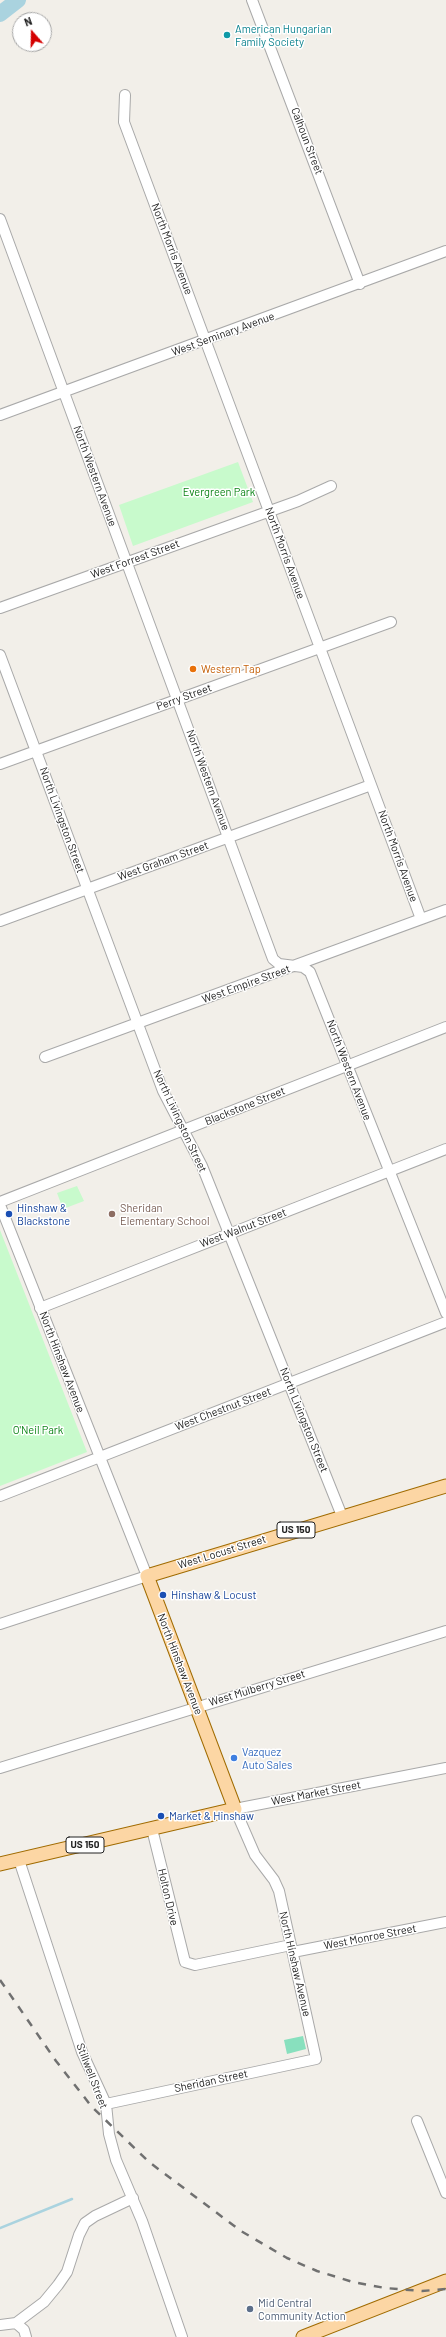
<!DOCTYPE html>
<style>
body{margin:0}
#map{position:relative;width:446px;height:2337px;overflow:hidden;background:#f2efe9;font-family:Barlow,sans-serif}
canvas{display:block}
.north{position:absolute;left:12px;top:12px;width:40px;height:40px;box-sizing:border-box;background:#fff;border:1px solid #a7a7a7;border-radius:50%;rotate:340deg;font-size:11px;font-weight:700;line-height:16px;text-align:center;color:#222}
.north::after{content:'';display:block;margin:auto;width:14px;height:18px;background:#d40000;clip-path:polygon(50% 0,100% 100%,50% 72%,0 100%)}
</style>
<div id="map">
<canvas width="446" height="2337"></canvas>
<div class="north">N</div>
</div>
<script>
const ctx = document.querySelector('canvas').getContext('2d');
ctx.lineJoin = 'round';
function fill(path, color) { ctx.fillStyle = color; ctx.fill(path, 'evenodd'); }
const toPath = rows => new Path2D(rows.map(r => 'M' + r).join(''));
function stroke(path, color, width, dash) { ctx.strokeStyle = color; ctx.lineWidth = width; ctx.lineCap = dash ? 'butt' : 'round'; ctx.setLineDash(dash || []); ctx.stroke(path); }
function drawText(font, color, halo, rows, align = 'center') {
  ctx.font = font + ' Barlow,sans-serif'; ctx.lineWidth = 3; ctx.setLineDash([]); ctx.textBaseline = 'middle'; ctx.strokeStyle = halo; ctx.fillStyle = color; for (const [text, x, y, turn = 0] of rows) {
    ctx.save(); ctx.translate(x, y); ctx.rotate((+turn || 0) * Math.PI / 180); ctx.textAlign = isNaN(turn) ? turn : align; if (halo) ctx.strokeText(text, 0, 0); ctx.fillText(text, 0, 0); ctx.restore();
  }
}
fill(toPath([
 [238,462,253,502,133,546,119,505],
 [77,1186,84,1201,63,1209,57,1193],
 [0,1230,87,1452,0,1486]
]), '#c8facc');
fill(toPath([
 [303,2036,306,2049,287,2054,284,2040]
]), '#88e0be');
stroke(toPath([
 [0,2228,72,2199]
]), '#aad3df', 2.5);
stroke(toPath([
 [0,14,18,0]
]), '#aad3df', 16);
const minor = toPath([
 [252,0,360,284],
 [125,95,124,122,421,919],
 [0,219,270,951,273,959,279,964,303,967,310,972,446,1313],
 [0,415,446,251],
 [0,608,298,501,331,486],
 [0,655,163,1091,202,1166,342,1516],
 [0,764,391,622],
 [0,921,371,785],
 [45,1057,446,910],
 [0,1202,446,1027],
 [0,1205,147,1576,0,1624],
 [40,1308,446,1149],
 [0,1496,446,1322],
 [0,1768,446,1631],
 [152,1829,185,1962,195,1965,291,1945],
 [19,1860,82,2052,106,2104,109,2134,116,2160,142,2221,182,2337],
 [293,1952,446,1922],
 [106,2104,316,2059,279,1891,274,1880,255,1855,235,1809,446,1768],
 [417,2121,446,2193],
 [16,2323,24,2330,26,2337],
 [0,2325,16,2323,44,2302,58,2285,67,2272,79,2235,85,2223,95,2216,133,2198]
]);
const major = toPath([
 [0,1864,235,1809,147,1576,446,1486],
 [303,2337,446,2281]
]);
stroke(minor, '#a9a9a9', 12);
stroke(major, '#a06b00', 15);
stroke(minor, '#fff', 10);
stroke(major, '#fcd6a4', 13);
stroke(toPath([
 [0,1980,56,2061,92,2107,149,2162,241,2231,287,2258,317,2271,353,2282,385,2288,422,2291,446,2289]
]), '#707070', 2.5, [8, 8]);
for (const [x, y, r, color] of [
 [227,35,4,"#0f9aa8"],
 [193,669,4,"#e8710a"],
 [9,1214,4,"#1a4fb4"],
 [112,1214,4,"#8d6e63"],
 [163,1595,4,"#1a4fb4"],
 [234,1758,4,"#3f7fe0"],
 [161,1816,4,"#1a4fb4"],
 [250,2309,4,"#5c6f8a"]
]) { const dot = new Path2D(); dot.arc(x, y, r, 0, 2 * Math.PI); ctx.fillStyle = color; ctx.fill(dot); stroke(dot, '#fff', 1.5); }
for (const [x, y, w] of [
 [296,1530,38],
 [85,1845,38]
]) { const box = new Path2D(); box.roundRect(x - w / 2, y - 8, w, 16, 3); ctx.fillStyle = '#fff'; ctx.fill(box); stroke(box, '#222', 1); }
drawText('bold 10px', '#222', null, [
 ["US 150",296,1530],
 ["US 150",85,1845]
]);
drawText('11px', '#0d838f', '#fff', [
 ["American Hungarian",235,29],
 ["Family Society",235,42]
], 'left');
drawText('11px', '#222', '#fff', [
 ["Calhoun Street",307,141,69],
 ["North Morris Avenue",172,249,69],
 ["West Seminary Avenue",223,334,-20],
 ["North Western Avenue",95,476,70],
 ["North Morris Avenue",285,553,70],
 ["West Forrest Street",135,559,-20],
 ["Perry Street",184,697,-20],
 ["North Western Avenue",208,780,70],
 ["North Livingston Street",62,820,70],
 ["North Morris Avenue",398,856,70],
 ["West Graham Street",163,861,-20],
 ["West Empire Street",246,984,-20],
 ["North Western Avenue",349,1070,69],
 ["Blackstone Street",245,1106,-22],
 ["North Livingston Street",180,1121,65],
 ["West Walnut Street",243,1228,-21],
 ["North Hinshaw Avenue",62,1362,69],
 ["West Chestnut Street",223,1409,-21],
 ["North Livingston Street",304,1420,68],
 ["West Locust Street",222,1552,-17],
 ["North Hinshaw Avenue",180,1664,69],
 ["West Mulberry Street",257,1688,-17],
 ["West Market Street",316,1793,-11],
 ["Holton Drive",168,1897,77],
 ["West Monroe Street",370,1937,-11],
 ["North Hinshaw Avenue",295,1964,77],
 ["Stillwell Street",92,2076,69],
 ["Sheridan Street",211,2081,-12]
]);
drawText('11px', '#0c8416', '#fff', [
 ["Evergreen Park",219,492],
 ["O'Neil Park",38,1430]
]);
drawText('11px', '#c56008', '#fff', [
 ["Western Tap",201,669]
], 'left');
drawText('11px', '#164399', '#fff', [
 ["Hinshaw &",17,1208],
 ["Blackstone",17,1221],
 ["Hinshaw & Locust",171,1595],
 ["Market & Hinshaw",169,1816]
], 'left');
drawText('11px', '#785e54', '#fff', [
 ["Sheridan",120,1208],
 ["Elementary School",120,1221]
], 'left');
drawText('11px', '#366cbe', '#fff', [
 ["Vazquez",242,1752],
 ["Auto Sales",242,1765]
], 'left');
drawText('11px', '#4e5e75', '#fff', [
 ["Mid Central",258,2303],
 ["Community Action",258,2316]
], 'left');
</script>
